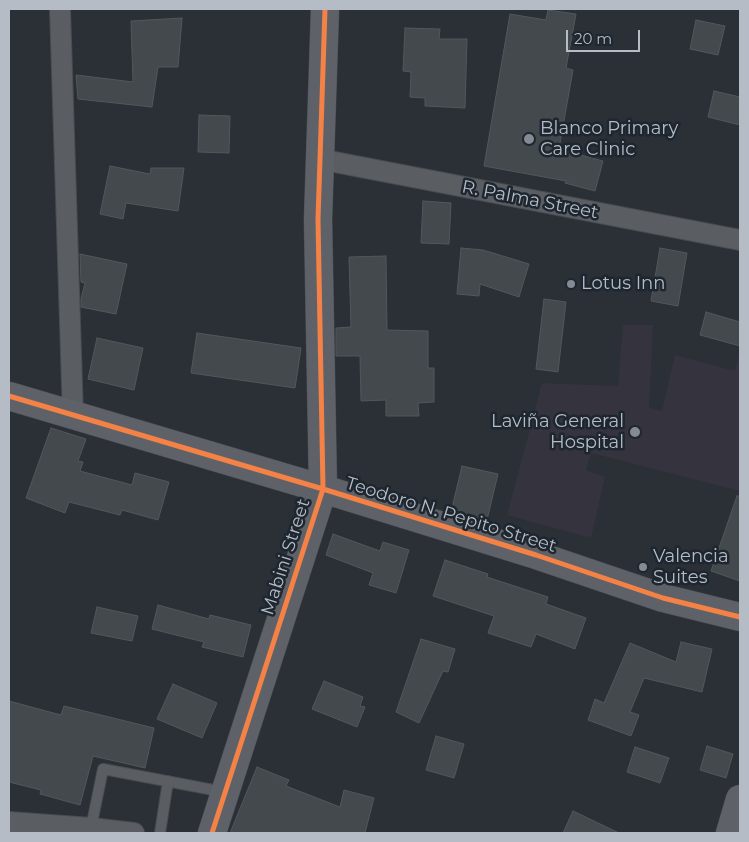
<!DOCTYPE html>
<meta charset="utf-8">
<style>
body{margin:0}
#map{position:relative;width:749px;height:842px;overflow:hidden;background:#2a3036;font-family:Montserrat,sans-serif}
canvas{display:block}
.frame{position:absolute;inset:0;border:10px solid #b5bcc6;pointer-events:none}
.scale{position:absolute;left:566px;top:30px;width:74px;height:22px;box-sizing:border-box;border:2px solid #b5bcc6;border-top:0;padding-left:6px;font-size:15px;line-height:18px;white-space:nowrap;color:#b5bcc6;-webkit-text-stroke:4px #1e262f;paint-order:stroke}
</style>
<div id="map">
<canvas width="749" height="842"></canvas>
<div class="frame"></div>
<div class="scale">20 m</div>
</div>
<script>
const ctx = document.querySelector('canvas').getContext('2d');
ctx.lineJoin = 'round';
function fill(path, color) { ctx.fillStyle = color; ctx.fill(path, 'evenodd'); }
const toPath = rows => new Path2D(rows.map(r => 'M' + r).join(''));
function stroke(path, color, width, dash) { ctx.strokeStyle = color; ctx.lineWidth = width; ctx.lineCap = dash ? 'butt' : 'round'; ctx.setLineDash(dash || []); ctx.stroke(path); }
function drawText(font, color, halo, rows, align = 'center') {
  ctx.font = font + ' Montserrat,sans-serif'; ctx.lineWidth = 5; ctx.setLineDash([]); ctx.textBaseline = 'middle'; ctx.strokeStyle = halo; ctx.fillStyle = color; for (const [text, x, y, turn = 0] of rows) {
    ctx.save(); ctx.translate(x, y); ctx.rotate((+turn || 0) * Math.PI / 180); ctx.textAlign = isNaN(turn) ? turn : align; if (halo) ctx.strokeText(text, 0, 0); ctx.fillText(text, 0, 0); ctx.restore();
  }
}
fill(toPath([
 [623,325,653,325,649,408,662,411,675,355,735,371,738,357,740,358,740,491,591,453,586,470,605,477,591,538,507,515,542,383,618,386]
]), '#34333e');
const building = toPath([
 [548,10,576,14,566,68,573,70,559,149,603,161,595,191,565,183,566,181,484,166,510,14,546,20,548,10],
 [182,18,178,67,158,67,152,107,78,99,76,75,133,82,131,21,182,18],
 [696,20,725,26,718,55,690,49,696,20],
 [405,28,440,29,439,39,467,39,465,108,425,106,425,98,410,97,411,72,403,71,405,28],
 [714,91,740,97,740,125,708,117,714,91],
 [199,115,230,116,229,153,198,152,199,115],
 [110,166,150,174,151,168,184,168,178,211,126,203,123,219,100,214,110,166],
 [423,201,451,203,449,244,421,243,423,201],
 [461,248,483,250,529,264,519,297,480,284,479,296,457,294,461,248],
 [660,248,687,253,678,306,651,301,660,248],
 [80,254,127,264,116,314,81,307,81,299,85,283,81,282,80,254],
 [386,256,387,330,428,331,428,368,434,368,434,402,418,403,419,416,386,416,386,400,361,401,360,356,336,356,336,328,351,327,349,257,386,256],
 [544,299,566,302,558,372,536,369,544,299],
 [706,312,740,322,740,346,700,335,706,312],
 [197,333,301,348,295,388,191,373,197,333],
 [97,338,143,348,134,390,88,379,97,338],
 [51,428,86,439,78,461,83,462,80,471,132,485,135,473,169,482,158,520,122,510,120,515,69,502,65,513,26,498,51,428],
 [462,466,498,474,487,520,451,512,462,466],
 [737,496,740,496,740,581,711,571,737,496],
 [333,534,380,551,383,542,409,550,396,593,369,585,373,573,326,555,333,534],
 [445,560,488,574,487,577,548,597,546,604,586,618,575,649,536,634,531,647,488,633,494,616,433,596,445,560],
 [158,605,209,619,210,615,251,625,243,657,202,647,204,642,152,629,158,605],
 [97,607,138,616,132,641,91,633,97,607],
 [421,639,455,649,448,672,443,671,419,723,396,712,421,639],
 [681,642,712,649,702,692,644,678,630,712,639,715,631,736,588,720,595,699,604,703,630,643,676,662,681,642],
 [324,681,363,697,360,706,365,707,357,727,312,709,324,681],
 [173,684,217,703,202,738,157,719,173,684],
 [9,701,61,715,64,706,154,728,145,768,93,756,80,805,40,794,41,790,9,782,9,701],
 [436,736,464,744,454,778,426,770,436,736],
 [707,746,733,754,726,778,700,770,707,746],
 [635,747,669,758,660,783,627,772,635,747],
 [257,767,289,780,286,786,340,807,344,790,374,798,365,833,230,833,257,767],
 [573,811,619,833,563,833,573,811]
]);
fill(building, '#44494e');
stroke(building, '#52575d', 1);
const lane = toPath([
 [91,828,103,769,224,792],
 [160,833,168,781]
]);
const street = toPath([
 [60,9,73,416],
 [319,159,740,240],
 [9,822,91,828,134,833]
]);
const secondary = toPath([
 [9,396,323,489,536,555,663,598,740,617],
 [212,833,323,489,318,219,325,9],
 [730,833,740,799]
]);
stroke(lane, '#484c50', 12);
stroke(street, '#484c50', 22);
stroke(secondary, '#484c50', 29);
stroke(lane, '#5a5e63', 10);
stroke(street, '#5a5e63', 20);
stroke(secondary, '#5e6268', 28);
stroke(toPath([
 [9,396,323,489,536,555,663,598,740,617],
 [212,833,323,489,318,219,325,9]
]), '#f48246', 5);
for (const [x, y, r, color] of [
 [529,139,6,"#848b94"],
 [571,284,5,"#848b94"],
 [635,432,6,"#848b94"],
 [643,567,5,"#848b94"]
]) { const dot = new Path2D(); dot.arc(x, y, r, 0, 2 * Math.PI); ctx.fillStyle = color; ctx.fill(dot); stroke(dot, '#1e262f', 2); }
drawText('18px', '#b5bcc6', '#1e262f', [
 ["Blanco Primary",540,129],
 ["Care Clinic",540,150],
 ["Lotus Inn",581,284],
 ["Laviña General",624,422,"right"],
 ["Hospital",624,443,"right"],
 ["Valencia",653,557],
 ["Suites",653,578]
], 'left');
drawText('18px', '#b5bcc6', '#1e262f', [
 ["R. Palma Street",530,200,11],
 ["Teodoro N. Pepito Street",451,515,17],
 ["Mabini Street",286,557,-72]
]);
</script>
